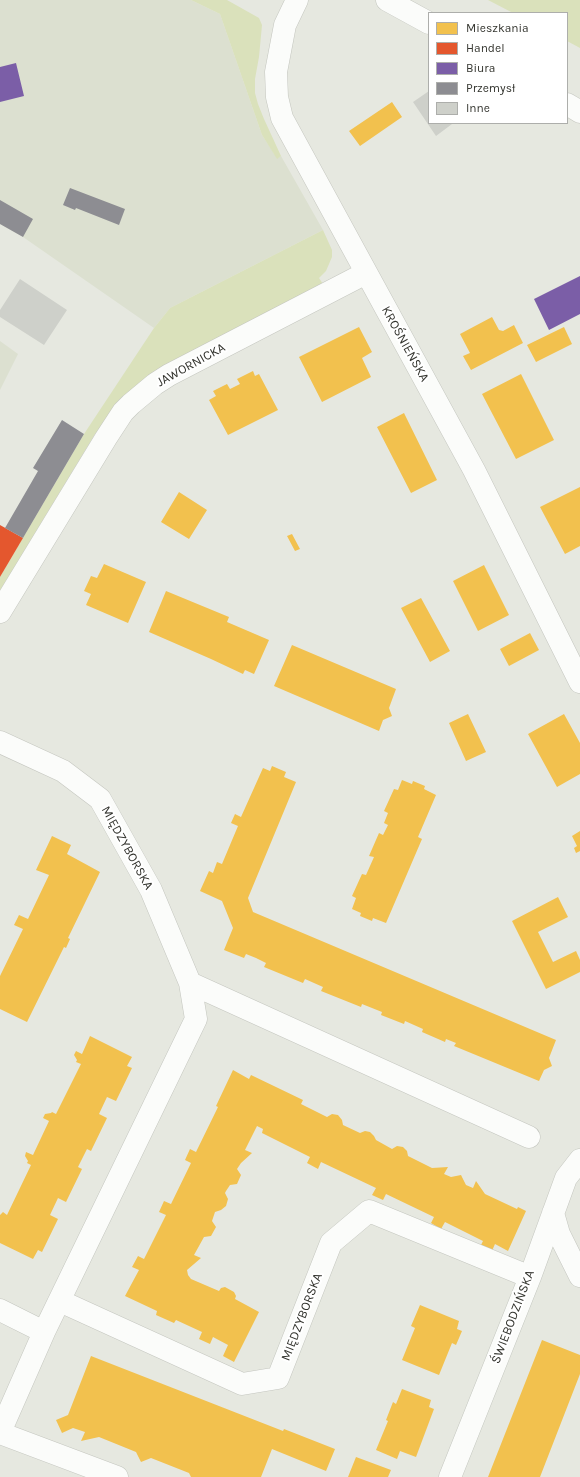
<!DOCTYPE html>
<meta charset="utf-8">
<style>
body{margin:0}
#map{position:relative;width:580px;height:1477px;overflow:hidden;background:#e6e8e0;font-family:Karla,sans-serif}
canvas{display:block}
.legend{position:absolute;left:428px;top:12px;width:140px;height:112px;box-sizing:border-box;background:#fff;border:1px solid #adaeab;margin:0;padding:5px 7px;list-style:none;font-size:12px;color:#33342e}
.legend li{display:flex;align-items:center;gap:8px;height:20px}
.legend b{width:20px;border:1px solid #adaeab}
</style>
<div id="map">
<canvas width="580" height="1477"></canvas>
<ul class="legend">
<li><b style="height:11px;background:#f2c14e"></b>Mieszkania</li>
<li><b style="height:11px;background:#e4572e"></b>Handel</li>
<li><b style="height:11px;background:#7b5ea7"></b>Biura</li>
<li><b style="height:11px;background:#8d8d92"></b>Przemysł</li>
<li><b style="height:11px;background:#ced0ca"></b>Inne</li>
</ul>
</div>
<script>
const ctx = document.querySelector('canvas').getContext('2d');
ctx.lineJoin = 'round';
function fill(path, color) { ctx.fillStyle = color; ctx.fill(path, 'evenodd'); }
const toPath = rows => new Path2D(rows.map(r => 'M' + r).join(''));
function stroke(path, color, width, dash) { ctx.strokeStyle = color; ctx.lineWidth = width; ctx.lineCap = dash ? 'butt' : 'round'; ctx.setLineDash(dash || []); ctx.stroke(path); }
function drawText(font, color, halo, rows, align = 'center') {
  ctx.font = font + ' Karla,sans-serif'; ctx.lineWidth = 4; ctx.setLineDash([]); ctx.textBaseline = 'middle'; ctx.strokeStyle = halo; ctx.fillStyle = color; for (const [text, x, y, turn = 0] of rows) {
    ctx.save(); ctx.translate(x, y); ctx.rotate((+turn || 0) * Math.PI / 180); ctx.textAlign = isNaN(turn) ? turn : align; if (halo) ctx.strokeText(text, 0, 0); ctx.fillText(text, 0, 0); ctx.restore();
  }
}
fill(toPath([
 [0,0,191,0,220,14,262,135,277,158,281,156,323,230,170,308,154,328,23,237,0,224],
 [0,341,18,354,0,390]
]), '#dce0d0');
fill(toPath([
 [191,0,227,0,259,18,262,25,259,57,255,79,255,93,258,104,264,119,281,156,277,159,262,135,220,14],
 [488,0,580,0,580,48,567,41,567,13,513,13],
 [323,230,332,250,332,257,326,271,319,278,323,284,117,407,95,434,0,591,0,577,84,434,154,328,170,308]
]), '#dae1bb');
fill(toPath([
 [392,102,402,117,360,146,349,131],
 [492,317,499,330,503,331,514,325,523,343,471,370,463,356,470,353,460,334],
 [359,327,372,352,362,358,371,377,322,402,299,357],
 [564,327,572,344,536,362,527,345],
 [253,371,255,376,259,374,278,410,228,435,209,400,216,396,213,391,227,384,230,389,240,384,237,379],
 [521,374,554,440,516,459,482,394],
 [404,413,437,480,411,493,377,427],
 [580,487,580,546,565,554,540,507],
 [179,492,207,510,189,539,161,522],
 [292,534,300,549,295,551,287,536],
 [104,564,146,582,128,623,86,605,91,594,84,591,91,576,97,578],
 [484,565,509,615,478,631,453,581],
 [166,591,229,617,227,622,269,640,254,674,245,670,243,674,211,659,149,632],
 [421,598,450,651,430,662,401,608],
 [530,633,539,650,509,666,500,649],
 [292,645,396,689,389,708,392,716,383,720,379,731,274,686],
 [468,714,486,752,466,761,449,723],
 [564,714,580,743,580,774,557,787,528,734],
 [272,766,286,772,284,777,296,782,248,898,253,912,556,1040,549,1058,552,1066,544,1070,539,1081,454,1046,456,1043,446,1039,445,1042,422,1032,423,1029,405,1021,404,1024,381,1015,382,1012,362,1004,361,1007,321,991,323,987,305,979,303,983,264,967,266,963,256,958,246,954,244,958,224,950,233,928,222,901,200,891,209,871,213,873,217,862,222,864,238,826,231,823,235,814,241,817,263,768,270,771],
 [402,780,412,784,413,781,425,786,424,789,436,795,418,837,422,839,386,923,373,918,372,921,360,916,361,913,352,909,356,898,352,896,362,874,366,875,374,857,369,856,379,833,383,835,388,825,384,823,388,813,384,811,394,789,398,790],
 [580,831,580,851,576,853,574,848,577,846,572,836],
 [52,836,71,845,67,854,100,872,68,938,70,939,66,948,64,947,27,1022,0,1009,0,976,23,929,14,925,19,915,28,919,49,875,36,870],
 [558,897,568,917,538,932,553,962,576,951,580,960,580,972,546,989,512,921],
 [90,1036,132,1057,127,1066,132,1068,116,1101,107,1097,99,1114,107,1118,91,1151,87,1149,78,1167,82,1169,66,1202,58,1198,50,1215,58,1219,42,1252,38,1250,33,1259,0,1243,0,1215,3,1212,7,1215,31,1165,27,1163,28,1161,25,1156,26,1152,33,1155,49,1121,43,1118,45,1114,51,1113,52,1112,56,1114,81,1064,76,1062,77,1060,74,1055,76,1051,82,1054],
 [233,1070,249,1079,251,1075,303,1100,301,1104,327,1117,332,1114,338,1115,342,1120,343,1125,360,1133,365,1131,370,1132,374,1136,376,1140,392,1149,397,1146,403,1147,407,1151,408,1156,432,1168,448,1167,444,1174,451,1177,461,1175,466,1185,473,1188,476,1181,485,1194,517,1209,518,1207,526,1211,508,1251,495,1244,491,1253,480,1247,483,1241,445,1222,441,1229,431,1223,434,1217,386,1194,383,1200,372,1195,376,1188,321,1162,318,1169,307,1163,310,1157,262,1133,263,1129,257,1126,245,1150,252,1153,241,1163,237,1169,241,1175,237,1184,230,1185,226,1191,225,1193,228,1199,226,1206,221,1210,215,1212,212,1221,216,1227,211,1236,204,1237,194,1255,201,1258,187,1270,188,1275,191,1279,219,1291,221,1288,225,1287,234,1292,236,1296,235,1299,259,1312,234,1362,223,1356,228,1345,213,1337,210,1344,199,1339,202,1332,176,1320,174,1323,156,1315,157,1311,125,1296,139,1270,132,1267,138,1256,144,1259,166,1215,159,1212,164,1201,171,1204,191,1163,185,1160,190,1149,196,1152,218,1107,216,1106],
 [420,1305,459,1321,457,1329,462,1331,456,1345,452,1343,439,1375,402,1360,415,1328,411,1326],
 [542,1340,580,1355,580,1374,540,1477,488,1477],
 [91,1356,283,1431,284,1429,335,1449,326,1471,272,1449,261,1477,191,1477,189,1473,151,1458,141,1462,136,1452,99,1437,81,1441,85,1432,73,1428,62,1433,56,1420,68,1415],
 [402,1389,431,1400,429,1407,434,1409,416,1457,400,1451,397,1459,376,1450,388,1421,386,1420,393,1402,396,1404],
 [356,1457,391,1470,388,1477,348,1477]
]), '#f2c14e');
fill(toPath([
 [0,525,23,538,0,577]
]), '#e4572e');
fill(toPath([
 [16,63,24,96,0,102,0,67],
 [580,276,580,314,549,330,534,299]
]), '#7b5ea7');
fill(toPath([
 [70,188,125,209,119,225,76,208,75,210,63,205],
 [0,200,33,219,23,237,0,224],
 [62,420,84,434,23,538,5,528,38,471,33,468]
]), '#8d8d92');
fill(toPath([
 [429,91,429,123,452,123,452,124,436,136,413,102],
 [20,279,67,310,44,345,0,317,0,310]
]), '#ced0ca');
const minor = toPath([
 [297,0,285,25,276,72,277,97,282,118,474,470,580,682],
 [387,0,429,23],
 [567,104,580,112],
 [0,612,106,438,123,412,131,404,155,384,169,375,366,273],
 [0,742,63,771,100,799,151,890,190,983,196,1019,44,1332,0,1432],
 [190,983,529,1137],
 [553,1213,559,1234,580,1276],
 [60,1301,242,1384,278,1378,331,1243,369,1211,530,1277],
 [0,1310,44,1332],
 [0,1433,117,1477],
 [450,1477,530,1277,566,1178,580,1160]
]);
stroke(minor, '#c4c6bf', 23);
stroke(minor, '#fbfcfa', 22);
drawText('13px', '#33342e', '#fff', [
 ["KROŚNIEŃSKA",405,344,61],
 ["JAWORNICKA",191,365,-29],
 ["MIĘDZYBORSKA",127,848,61],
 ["MIĘDZYBORSKA",302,1317,-69],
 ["ŚWIEBODZIŃSKA",513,1317,-69]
]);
</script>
